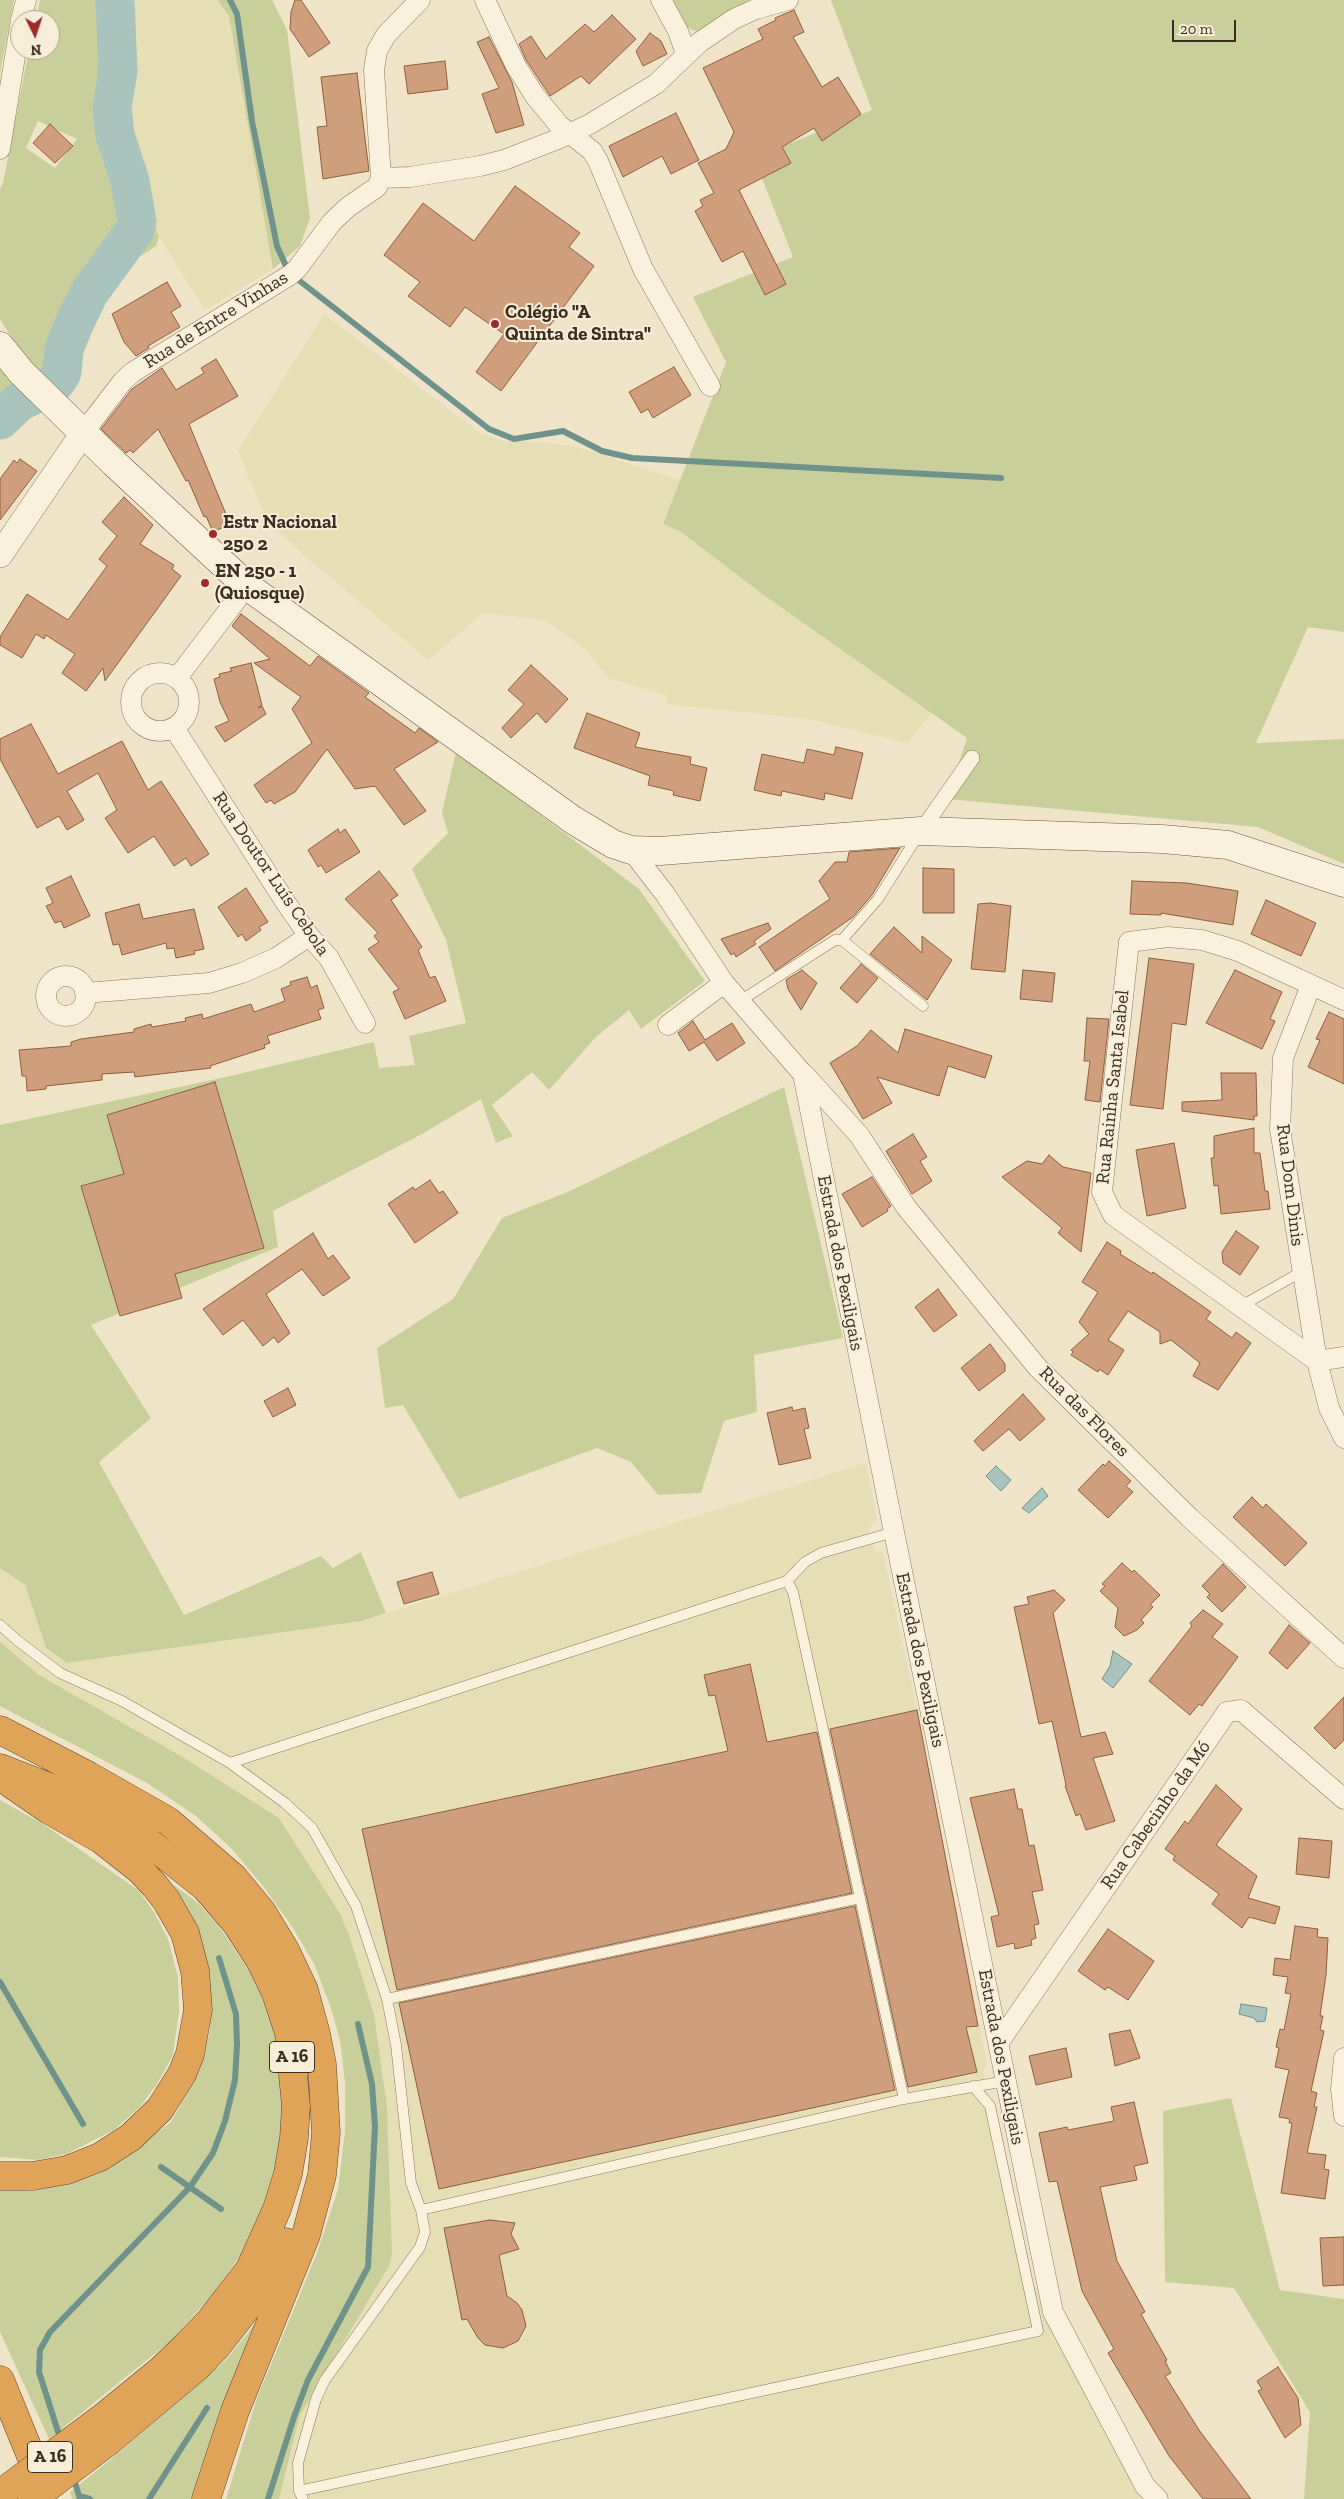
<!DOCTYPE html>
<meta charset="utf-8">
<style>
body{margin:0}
#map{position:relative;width:1344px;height:2499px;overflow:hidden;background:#f0e4c8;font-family:"Zilla Slab",serif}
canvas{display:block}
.north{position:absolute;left:10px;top:10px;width:50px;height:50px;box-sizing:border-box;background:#f7eed8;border:1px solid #ada18e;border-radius:50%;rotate:176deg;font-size:14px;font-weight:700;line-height:20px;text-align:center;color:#3d2e20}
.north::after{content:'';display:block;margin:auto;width:18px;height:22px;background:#9e2a2b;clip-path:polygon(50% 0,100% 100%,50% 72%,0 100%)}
.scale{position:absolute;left:1172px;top:20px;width:64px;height:22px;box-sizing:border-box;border:2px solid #3d2e20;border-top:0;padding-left:6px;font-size:15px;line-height:18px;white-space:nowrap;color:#3d2e20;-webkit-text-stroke:4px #f7eed8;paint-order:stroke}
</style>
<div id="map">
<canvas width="1344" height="2499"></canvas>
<div class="north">N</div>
<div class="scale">20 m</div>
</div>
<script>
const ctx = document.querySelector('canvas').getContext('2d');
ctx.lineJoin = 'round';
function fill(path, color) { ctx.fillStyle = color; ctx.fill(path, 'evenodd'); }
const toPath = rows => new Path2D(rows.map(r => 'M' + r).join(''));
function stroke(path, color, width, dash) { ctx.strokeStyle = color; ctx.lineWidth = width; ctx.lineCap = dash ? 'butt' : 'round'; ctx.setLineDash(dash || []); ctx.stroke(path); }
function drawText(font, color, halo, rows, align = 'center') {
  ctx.font = font + ' "Zilla Slab",serif'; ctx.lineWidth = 4; ctx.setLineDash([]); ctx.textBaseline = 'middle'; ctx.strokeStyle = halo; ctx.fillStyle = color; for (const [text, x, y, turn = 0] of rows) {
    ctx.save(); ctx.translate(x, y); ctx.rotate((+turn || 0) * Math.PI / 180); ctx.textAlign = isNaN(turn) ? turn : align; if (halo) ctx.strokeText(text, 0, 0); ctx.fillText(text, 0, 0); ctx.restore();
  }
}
fill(toPath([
 [129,0,218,0,229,15,273,269,205,310,159,237,140,187,124,107,123,11],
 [324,314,479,432,503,441,546,443,574,446,680,480,663,524,681,532,765,596,932,713,908,743,809,719,665,704,668,696,608,678,585,649,545,620,483,613,428,660,305,556,267,521,238,451],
 [866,1463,877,1519,869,1529,875,1550,883,1552,917,1710,987,2064,983,2072,985,2085,988,2096,995,2102,1034,2283,1052,2329,1061,2339,1140,2499,279,2499,300,2415,322,2366,389,2266,339,1912,279,1818,181,1756,39,1675,0,1642,0,1568,25,1585,46,1648,67,1663,362,1621]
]), '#e6deb5');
fill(toPath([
 [0,0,14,0,0,73],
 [40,0,129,0,123,11,124,107,140,187,159,237,156,246,127,265,96,310,65,398,28,364,0,319,0,189,3,183,29,50,50,50,50,20,36,20],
 [38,121,77,139,55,168,26,148],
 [218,0,272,0,287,30,310,218,300,246,273,269,229,16],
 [671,0,761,0,698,32,684,26],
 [831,0,1344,0,1344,632,1308,627,1256,743,1344,739,1344,864,1258,827,947,799,967,738,765,596,681,532,663,524,726,362,693,297,793,257,754,158,872,110],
 [0,368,40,405,16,416,0,433],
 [456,752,639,889,705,981,641,1029,629,1010,596,1037,549,1090,532,1072,492,1105,513,1136,496,1143,481,1099,422,1134,273,1211,278,1247,91,1325,151,1418,99,1462,184,1615,321,1556,333,1568,361,1552,386,1613,362,1621,67,1663,46,1648,25,1585,0,1568,0,1125,226,1077,374,1042,379,1068,415,1065,409,1036,466,1023,446,940,412,869,448,833,442,812],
 [784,1087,843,1338,754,1355,757,1412,724,1421,701,1493,658,1495,631,1462,597,1448,459,1499,403,1405,385,1408,377,1348,453,1299,502,1218,570,1191],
 [0,1642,39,1675,181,1756,279,1818,339,1912,349,1935,374,2015,387,2107,392,2255,389,2266,300,2415,279,2499,226,2499,256,2401,317,2253,338,2189,345,2131,345,2082,340,2040,331,2008,314,1964,293,1928,263,1886,232,1849,196,1816,147,1783,0,1706],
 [0,1800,43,1824,138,1890,154,1912,168,1939,178,1977,179,2012,173,2055,157,2084,139,2108,114,2130,66,2154,37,2160,0,2157],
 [174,1885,198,1903,218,1925,256,1981,282,2048,286,2126,271,2187,240,2256,213,2294,172,2340,49,2439,0,2332,0,2188,35,2191,81,2179,115,2163,171,2122,188,2092,203,2058,210,2030,211,1996,208,1964,202,1946],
 [1231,2098,1280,2290,1344,2299,1344,2499,1304,2499,1310,2412,1234,2288,1165,2282,1163,2111],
 [257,2321,196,2499,72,2499,70,2492,115,2456,225,2361]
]), '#c9cf9b');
const water = toPath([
 [996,1466,1011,1480,1001,1491,986,1476,996,1466],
 [1042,1488,1048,1496,1029,1513,1022,1508,1042,1488],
 [1113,1651,1132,1664,1113,1688,1102,1679,1110,1666,1113,1651],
 [1241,2004,1267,2008,1265,2021,1257,2022,1254,2018,1239,2014,1241,2004]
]);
fill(water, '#a9c4bc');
stroke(water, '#6f938a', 1);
stroke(toPath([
 [230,0,237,14,252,121,277,246,286,266],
 [296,278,489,429,514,439,563,431,602,451,632,458,1001,478],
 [0,1982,83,2124],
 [161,2167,221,2209],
 [61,2441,39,2372,40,2350,50,2332,190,2187,213,2153,225,2121,235,2080,237,2045,236,2014,219,1958],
 [73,2476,80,2499],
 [79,2496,90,2499],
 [149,2499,207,2408],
 [268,2499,294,2417,308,2380,368,2267,375,2126,372,2084,358,2024]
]), '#6f938a', 6);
stroke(toPath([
 [0,420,19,402,53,385,58,379,62,372,64,349,75,322,89,293,135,230,137,221,130,181,115,135,112,107,118,71,115,0]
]), '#a9c4bc', 39);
const building = toPath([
 [295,0,301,0,330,43,309,57,290,29,291,12,295,0],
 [794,10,804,32,793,37,822,87,838,77,861,114,822,141,814,128,782,147,791,163,739,190,786,284,765,295,743,251,722,262,695,211,703,206,700,200,714,193,698,163,726,149,734,132,703,68,763,39,758,29,776,20,775,18,794,10],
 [612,15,636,39,589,84,581,76,550,96,526,60,519,44,531,36,546,59,585,24,594,32,612,15],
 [650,33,661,41,667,54,643,66,636,51,650,33],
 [489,37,512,82,524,125,496,133,482,94,499,88,477,42,489,37],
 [445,61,448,89,408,94,404,66,445,61],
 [357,73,369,171,323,179,317,127,327,126,321,77,357,73],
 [676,113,699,160,671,174,662,156,623,177,609,146,676,113],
 [50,124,73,146,55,163,33,143,50,124],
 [515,186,580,233,569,247,594,266,501,391,476,372,504,334,465,307,450,327,408,296,420,282,384,255,423,203,474,241,515,186],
 [167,282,181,306,171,312,180,327,148,346,149,348,136,356,124,342,112,314,167,282],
 [216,359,238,396,189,424,230,524,213,532,206,516,204,517,188,480,186,481,158,429,133,453,130,450,126,453,101,429,132,389,162,368,176,390,204,373,201,368,216,359],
 [674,367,691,395,653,418,648,409,641,413,629,392,674,367],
 [20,459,37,471,0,520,0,479,14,460,17,463,20,459],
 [124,497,153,525,140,544,174,565,172,569,181,576,105,681,103,668,86,691,62,673,75,654,46,635,44,639,36,634,22,658,0,645,0,637,27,594,68,620,107,566,99,559,117,536,102,522,124,497],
 [241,614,310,666,318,656,369,693,365,697,415,733,419,728,438,742,394,769,426,811,404,825,375,786,355,789,327,749,295,792,274,804,271,800,266,803,254,785,312,743,292,709,301,697,254,663,270,659,232,626,241,614],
 [251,663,262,705,258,708,262,706,266,714,225,742,215,727,229,721,220,702,214,679,220,677,219,674,232,671,230,668,251,663],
 [531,665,568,699,546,723,537,713,511,738,502,728,524,704,508,690,531,665],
 [587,713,640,733,635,747,691,757,690,764,707,768,700,801,673,795,674,791,648,785,650,776,574,748,587,713],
 [31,724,58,774,122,741,148,790,161,781,209,854,191,866,186,858,174,866,154,836,128,853,105,818,117,810,98,773,67,791,84,820,67,830,59,816,37,828,0,759,0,739,31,724],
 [836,747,863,753,852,799,825,793,824,800,782,791,781,796,754,790,762,754,804,763,807,749,834,755,836,747],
 [338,829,340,833,345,829,360,852,326,873,321,865,318,867,308,850,338,829],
 [900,848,872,895,853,917,775,971,759,947,830,899,819,881,835,862,847,862,849,852,900,848],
 [923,868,954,869,954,913,923,913,923,868],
 [379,871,398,895,391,900,422,947,418,950,430,978,435,976,446,1001,405,1019,393,992,399,989,368,949,379,942,374,936,378,933,345,899,379,871],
 [71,876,90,916,64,928,61,921,55,923,46,906,53,903,46,888,71,876],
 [1132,881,1187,883,1238,891,1233,925,1161,913,1161,915,1130,914,1132,881],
 [246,888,268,922,259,927,261,930,246,941,242,934,238,937,218,907,246,888],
 [1266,900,1316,923,1301,956,1251,934,1266,900],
 [990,903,1011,906,1005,972,971,969,978,904,990,903],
 [139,904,143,919,194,909,204,949,194,951,195,954,176,958,174,948,167,949,166,943,122,955,119,944,113,945,105,913,139,904],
 [768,923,771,929,754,941,756,944,736,957,734,953,731,955,721,939,768,923],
 [894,927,922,953,922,936,952,960,927,1000,870,954,894,927],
 [1149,958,1194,964,1186,1025,1172,1023,1163,1109,1130,1105,1149,958],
 [861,964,878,978,857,1003,840,988,861,964],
 [802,970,817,983,801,1010,788,989,786,980,802,970],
 [1023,970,1055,973,1052,1002,1020,999,1023,970],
 [1235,970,1282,992,1270,1019,1275,1021,1262,1049,1206,1023,1235,970],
 [307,977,311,988,317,985,324,1008,318,1010,321,1019,267,1036,270,1043,264,1045,265,1048,210,1066,211,1068,135,1077,134,1072,102,1074,102,1080,46,1086,46,1089,27,1091,26,1076,22,1076,19,1050,71,1046,71,1042,81,1039,134,1032,134,1029,151,1024,152,1027,186,1021,185,1018,202,1014,203,1019,251,1004,254,1012,285,1001,281,989,291,985,290,982,307,977],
 [1329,1012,1344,1019,1344,1084,1308,1067,1320,1040,1316,1039,1329,1012],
 [1087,1018,1109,1019,1100,1102,1085,1100,1090,1061,1084,1061,1087,1018],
 [693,1021,705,1040,732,1023,745,1043,717,1061,704,1042,689,1051,678,1033,693,1021],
 [905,1029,992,1056,985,1078,948,1066,939,1096,877,1077,892,1103,863,1119,830,1063,857,1046,871,1030,898,1053,905,1029],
 [1221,1073,1256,1073,1257,1116,1254,1116,1254,1120,1182,1111,1182,1102,1222,1100,1221,1073],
 [215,1082,264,1248,175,1274,182,1298,120,1316,81,1186,124,1174,107,1115,215,1082],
 [1254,1128,1254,1153,1260,1153,1265,1191,1268,1191,1270,1209,1221,1214,1218,1185,1214,1186,1211,1158,1214,1158,1214,1136,1254,1128],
 [913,1134,927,1157,920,1161,932,1181,912,1194,886,1151,913,1134],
 [1174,1143,1186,1208,1147,1216,1136,1150,1174,1143],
 [1049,1155,1063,1167,1091,1173,1081,1252,1058,1233,1062,1228,1002,1177,1027,1161,1042,1164,1049,1155],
 [872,1177,891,1206,887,1209,888,1211,862,1227,842,1194,872,1177],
 [430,1180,439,1193,443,1191,458,1213,415,1243,388,1204,413,1187,415,1190,430,1180],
 [1236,1231,1259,1247,1240,1275,1223,1263,1222,1252,1236,1231],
 [313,1233,328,1259,333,1255,350,1278,323,1296,302,1269,266,1294,290,1333,278,1343,274,1337,263,1346,243,1320,223,1335,203,1309,313,1233],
 [1107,1242,1121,1251,1120,1254,1152,1274,1153,1272,1211,1312,1206,1319,1232,1338,1236,1332,1251,1343,1218,1390,1193,1376,1200,1363,1171,1340,1160,1344,1160,1332,1128,1311,1108,1340,1124,1350,1108,1375,1099,1369,1098,1372,1071,1355,1073,1352,1071,1350,1089,1334,1079,1322,1098,1292,1082,1282,1107,1242],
 [938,1289,957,1315,934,1332,915,1307,938,1289],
 [990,1344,1005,1364,1005,1371,979,1391,961,1368,990,1344],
 [288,1388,296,1405,273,1417,264,1401,288,1388],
 [1023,1394,1045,1419,1020,1441,1009,1429,983,1451,974,1441,1023,1394],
 [792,1407,793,1411,805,1408,809,1428,804,1429,811,1458,779,1465,767,1413,792,1407],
 [1109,1461,1131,1481,1126,1486,1133,1492,1108,1518,1078,1490,1103,1464,1105,1466,1109,1461],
 [1252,1497,1263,1508,1266,1504,1307,1543,1285,1566,1233,1517,1252,1497],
 [1122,1563,1132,1572,1134,1570,1160,1595,1150,1605,1153,1607,1141,1620,1144,1623,1137,1630,1124,1636,1115,1627,1118,1608,1100,1591,1105,1586,1102,1584,1122,1563],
 [1223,1564,1246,1587,1222,1612,1207,1597,1210,1594,1202,1586,1223,1564],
 [432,1572,439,1594,404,1604,397,1582,432,1572],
 [1054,1590,1065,1600,1053,1613,1081,1737,1105,1732,1113,1754,1093,1758,1115,1821,1086,1830,1080,1814,1076,1816,1065,1786,1066,1785,1052,1721,1039,1724,1014,1607,1029,1604,1027,1597,1054,1590],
 [1203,1610,1223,1624,1212,1637,1238,1657,1202,1706,1199,1704,1190,1715,1149,1681,1192,1626,1190,1623,1203,1610],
 [1289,1625,1310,1643,1287,1669,1269,1653,1289,1625],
 [750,1664,767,1742,817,1732,852,1893,397,1990,362,1829,728,1751,715,1695,709,1696,704,1675,750,1664],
 [1344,1697,1344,1740,1335,1749,1314,1728,1344,1697],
 [917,1710,978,2026,966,2027,977,2072,908,2087,830,1729,917,1710],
 [1216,1785,1242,1809,1216,1845,1257,1876,1248,1898,1280,1907,1275,1924,1249,1917,1242,1928,1212,1904,1219,1894,1173,1860,1175,1856,1165,1849,1185,1821,1188,1824,1216,1785],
 [1014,1789,1018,1809,1022,1809,1029,1846,1034,1845,1043,1890,1032,1892,1039,1924,1034,1925,1036,1938,1031,1940,1032,1945,1015,1949,1014,1943,997,1947,991,1917,999,1915,970,1798,1014,1789],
 [1299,1838,1332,1841,1329,1878,1296,1874,1299,1838],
 [855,1906,895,2090,439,2189,399,2003,855,1906],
 [1295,1926,1318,1929,1317,1937,1328,1938,1326,1975,1320,2016,1323,2016,1320,2030,1324,2031,1311,2091,1317,2093,1314,2107,1317,2107,1307,2153,1326,2155,1324,2169,1329,2170,1325,2199,1281,2193,1292,2123,1289,2123,1290,2119,1279,2117,1289,2070,1275,2067,1279,2048,1276,2047,1280,2029,1284,2030,1291,1994,1285,1993,1288,1977,1273,1975,1275,1958,1290,1960,1295,1926],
 [1108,1929,1154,1961,1128,2000,1108,1987,1105,1990,1078,1971,1108,1929],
 [1130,2030,1140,2058,1115,2066,1109,2034,1130,2030],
 [1066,2048,1072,2077,1036,2085,1029,2056,1066,2048],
 [1134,2102,1148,2163,1134,2166,1137,2180,1100,2187,1117,2261,1145,2312,1141,2314,1167,2360,1165,2361,1171,2373,1165,2376,1199,2430,1251,2499,1203,2499,1169,2456,1108,2353,1114,2349,1082,2291,1057,2181,1049,2182,1039,2133,1067,2127,1068,2130,1114,2121,1111,2107,1134,2102],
 [490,2220,515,2223,511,2234,519,2249,499,2255,507,2296,517,2303,522,2310,526,2326,518,2341,503,2348,485,2345,478,2338,467,2319,462,2320,444,2228,490,2220],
 [1344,2237,1344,2285,1323,2286,1320,2238,1344,2237],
 [1278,2367,1298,2398,1301,2425,1285,2438,1258,2391,1262,2389,1257,2381,1278,2367]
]);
fill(building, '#cf9f7d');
stroke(building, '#8d5f41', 1);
const service = toPath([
 [842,940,923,1006],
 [740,1001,835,940,842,940,878,899,919,834],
 [1243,1305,1301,1272],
 [894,1532,821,1553,805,1562,787,1581,793,1592,904,2099],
 [0,1625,18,1641,60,1673,122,1701,230,1763,285,1803,312,1828,356,1906,387,1999,396,2045,411,2183,421,2210,425,2232,420,2247,325,2380,316,2399,298,2463,299,2491,303,2499],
 [230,1763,787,1581],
 [387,1999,860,1898],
 [421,2210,904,2099,1006,2081],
 [299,2491,1038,2331,990,2106,973,2086]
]);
const pedestrian = toPath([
 [921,831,972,758]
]);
const minor = toPath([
 [485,0,516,66,535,96,559,125,592,151,598,161,643,269,710,386],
 [661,0,678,31,686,54],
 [21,20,26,0],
 [0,149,20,26],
 [381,178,410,177,480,166,504,160,558,139,590,124,656,84,700,42,734,19,756,9,788,0],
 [83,433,123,381,133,372,290,275,297,269,332,222,348,207,377,187,381,178,374,70,377,51,386,35,420,0],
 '131 702a29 29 0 1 1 58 0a29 29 0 1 1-58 0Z',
 [177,678,247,586],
 [174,728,286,903,309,936,329,958,365,1023],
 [631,850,665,894,724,983,803,1074,894,1532,1053,2312,1145,2486,1158,2499],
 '46 996a20 20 0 1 1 40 0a20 20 0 1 1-40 0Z',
 [1311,985,1283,1058,1280,1129,1317,1361,1344,1357],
 [85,993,209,983,242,973,276,958,309,936],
 [1344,1000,1238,951,1202,940,1168,937,1129,942,1102,1192,1113,1215,1317,1361,1329,1408,1344,1438],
 [668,1025,724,983],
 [804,1074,859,1135,906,1207,1038,1368,1190,1518,1344,1658],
 [999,2042,1227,1712,1241,1710,1344,1799],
 [1344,2058,1341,2089,1344,2116]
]);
const tertiary = toPath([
 [0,555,83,433]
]);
const secondary = toPath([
 [0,346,21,372,114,463,247,586,573,820,613,844,631,850,660,851,921,831,1162,839,1228,845,1344,883]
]);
const motorway = toPath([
 [0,1730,89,1776,168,1821,233,1877,262,1912,285,1950,304,1990,316,2034,322,2064,326,2133,322,2175,306,2235,235,2411,206,2499],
 [0,1768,62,1792,101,1813,141,1836,206,1888,236,1923,260,1960,276,1993,289,2033,296,2106,294,2138,288,2174,277,2209,250,2269,209,2322,185,2347,161,2370,101,2419],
 [0,2176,33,2176,67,2170,100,2157,131,2137,160,2109,182,2074,190,2054,198,2010,195,1971,185,1933,166,1900,155,1886,140,1870,102,1840,49,1810,11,1784],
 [0,2380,44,2488],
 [109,2441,197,2367,216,2347,260,2291,286,2242]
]);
stroke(service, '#8d765c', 11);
stroke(pedestrian, '#8d765c', 16);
stroke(minor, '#8d765c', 21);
stroke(tertiary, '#8d765c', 26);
stroke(secondary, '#6f573f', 29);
stroke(motorway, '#5b4430', 29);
stroke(service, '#faf1dc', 10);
stroke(pedestrian, '#faf1dc', 15);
stroke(minor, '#faf1dc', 20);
stroke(tertiary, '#faf1dc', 25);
stroke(secondary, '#faf1dc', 28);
stroke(motorway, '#e0a458', 28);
const motorwayBridge = toPath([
 [0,2494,101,2419],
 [32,2499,109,2441]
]);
stroke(motorwayBridge, '#5b4430', 29, []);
stroke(motorwayBridge, '#e0a458', 28);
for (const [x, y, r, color] of [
 [495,324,5,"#9e2a2b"],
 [213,534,5,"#9e2a2b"],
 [205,583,5,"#9e2a2b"]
]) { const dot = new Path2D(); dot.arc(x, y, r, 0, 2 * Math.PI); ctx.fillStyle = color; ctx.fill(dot); stroke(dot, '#f7eed8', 2); }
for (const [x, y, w] of [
 [292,2057,45],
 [50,2457,45]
]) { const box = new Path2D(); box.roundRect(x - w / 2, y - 15.5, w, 31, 4); ctx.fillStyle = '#f7eed8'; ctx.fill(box); stroke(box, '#3d2e20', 1); }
drawText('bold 18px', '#3d2e20', null, [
 ["A 16",292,2057],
 ["A 16",50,2457]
]);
drawText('bold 19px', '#3d2e20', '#f7eed8', [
 ["Colégio \"A",505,313],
 ["Quinta de Sintra\"",505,335],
 ["Estr Nacional",223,523],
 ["250 2",223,545],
 ["EN 250 - 1",215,572],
 ["(Quiosque)",215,594]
], 'left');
drawText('19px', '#3d2e20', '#f7eed8', [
 ["Rua de Entre Vinhas",216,320,-32],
 ["Rua Doutor Luís Cebola",271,874,56],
 ["Rua Rainha Santa Isabel",1113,1087,-84],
 ["Rua Dom Dinis",1290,1185,83],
 ["Estrada dos Pexiligais",840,1263,79],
 ["Rua das Flores",1084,1412,45],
 ["Estrada dos Pexiligais",920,1660,78],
 ["Rua Cabecinho da Mó",1156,1815,-55],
 ["Estrada dos Pexiligais",1001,2057,79]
]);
</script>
